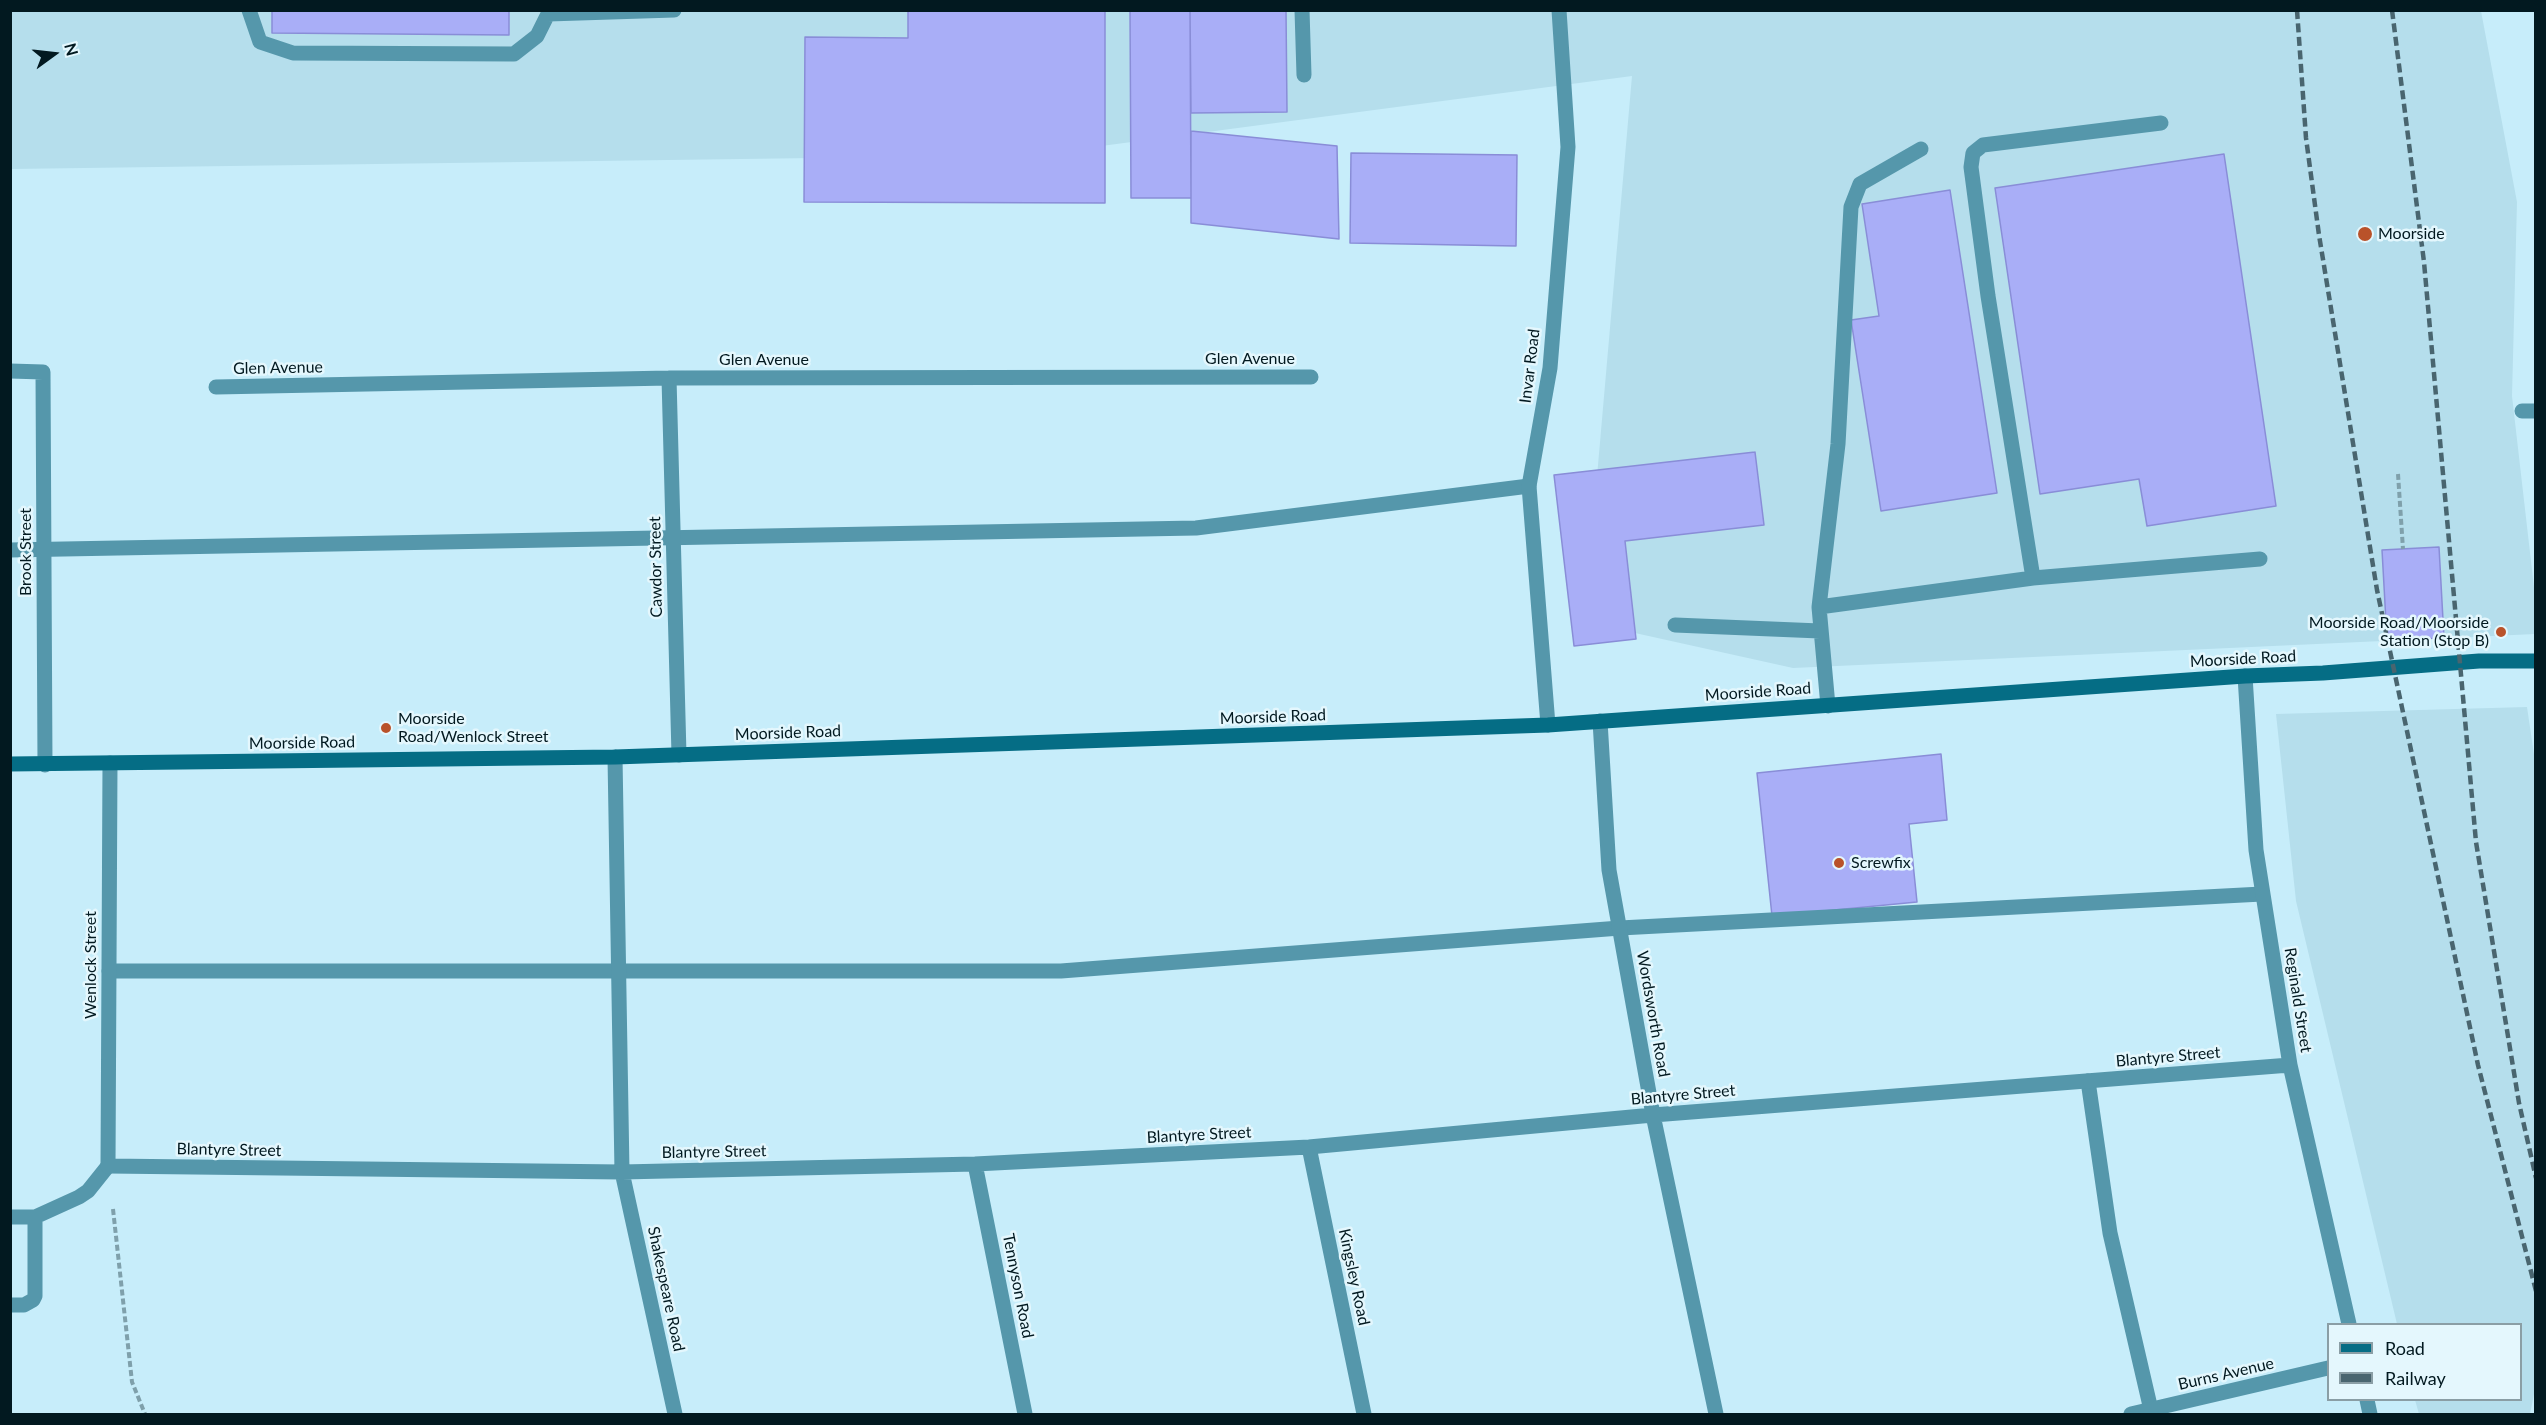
<!DOCTYPE html>
<style>
body{margin:0}
#map{position:relative;width:2546px;height:1425px;overflow:hidden;background:#c7edfa;font-family:Lato,sans-serif}
canvas{display:block}
.frame{position:absolute;inset:0;border:12px solid #021920;pointer-events:none}
.legend{position:absolute;left:2327px;top:1323px;width:195px;height:78px;box-sizing:border-box;background:#e4f7fd;border:2px solid #8a9ea5;margin:0;padding:8px 10px;list-style:none;font-size:18px;color:#021920}
.legend li{display:flex;align-items:center;gap:12px;height:30px}
.legend b{width:30px;border:2px solid #8a9ea5}
.north{position:absolute;left:24px;top:24px;width:60px;height:60px;-webkit-text-stroke:4px #e4f7fd;paint-order:stroke;rotate:75deg;font-size:16px;font-weight:700;line-height:24px;text-align:center;color:#021920}
.north::after{content:'';display:block;margin:auto;width:21px;height:27px;background:#021920;clip-path:polygon(50% 0,100% 100%,50% 72%,0 100%)}
</style>
<div id="map">
<canvas width="2546" height="1425"></canvas>
<div class="frame"></div>
<ul class="legend">
<li><b style="height:8px;background:#056d85"></b>Road</li>
<li><b style="height:8px;background:#49656f"></b>Railway</li>
</ul>
<div class="north">N</div>
</div>
<script>
const ctx = document.querySelector('canvas').getContext('2d');
ctx.lineJoin = 'round';
function fill(path, color) { ctx.fillStyle = color; ctx.fill(path, 'evenodd'); }
const toPath = rows => new Path2D(rows.map(r => 'M' + r).join(''));
function stroke(path, color, width, dash) { ctx.strokeStyle = color; ctx.lineWidth = width; ctx.lineCap = dash ? 'butt' : 'round'; ctx.setLineDash(dash || []); ctx.stroke(path); }
function drawText(font, color, halo, rows, align = 'center') {
  ctx.font = font + ' Lato,sans-serif'; ctx.lineWidth = 5; ctx.setLineDash([]); ctx.textBaseline = 'middle'; ctx.strokeStyle = halo; ctx.fillStyle = color; for (const [text, x, y, turn = 0] of rows) {
    ctx.save(); ctx.translate(x, y); ctx.rotate((+turn || 0) * Math.PI / 180); ctx.textAlign = isNaN(turn) ? turn : align; if (halo) ctx.strokeText(text, 0, 0); ctx.fillText(text, 0, 0); ctx.restore();
  }
}
fill(toPath([
 [10,11,2481,11,2517,202,2512,396,2535,596,2535,634,1793,668,1635,633,1596,488,1632,76,1033,155,11,169],
 [2527,707,2536,768,2535,1389,2530,1414,2419,1414,2415,1400,2520,1400,2520,1324,2397,1324,2296,901,2276,714]
]), '#b5deec');
const building = toPath([
 [272,10,509,10,509,35,272,33,272,10],
 [908,10,1105,10,1105,203,804,202,805,37,908,38,908,10],
 [1130,10,1190,10,1191,198,1131,198,1130,10],
 [1190,10,1286,10,1287,112,1191,113,1190,10],
 [1191,131,1337,146,1339,239,1191,223,1191,131],
 [1351,153,1517,155,1516,246,1350,243,1351,153],
 [2224,154,2276,506,2147,526,2139,479,2040,494,1995,188,2224,154],
 [1950,190,1997,493,1881,511,1851,320,1879,316,1862,204,1950,190],
 [1755,452,1764,525,1625,541,1636,639,1574,646,1554,475,1755,452],
 [2439,547,2444,638,2387,640,2382,550,2439,547],
 [1941,754,1947,820,1909,824,1917,902,1772,916,1757,773,1941,754]
]);
fill(building, '#a9aef7');
stroke(building, '#898dd7', 1.5);
stroke(toPath([
 [2398,474,2403,549],
 [113,1209,132,1382,145,1414]
]), '#7fa0ab', 4, [6, 3]);
stroke(toPath([
 [249,10,260,42,293,53,514,54,537,36,548,14,674,10],
 [1302,10,1304,75],
 [2522,411,2536,411],
 [10,550,1196,528,1529,486],
 [2033,578,1988,296,1971,167,1973,153,1983,145,2161,123],
 [1819,607,1838,444,1851,207,1860,184,1921,149],
 [1675,625,1820,631],
 [1828,706,1819,607,2033,578,2260,559],
 [109,971,1061,971,1620,928,2262,894],
 [2088,1081,2110,1233,2151,1410],
 [10,1217,35,1217,79,1197,88,1191,108,1166],
 [10,1305,24,1305,33,1300,35,1296,35,1217]
]), '#5597ab', 15);
stroke(toPath([
 [10,371,43,372,45,765],
 [669,378,679,755],
 [216,387,669,378,1311,377],
 [2245,676,2256,850,2290,1065,2349,1324],
 [1600,721,1609,870,1653,1115,1716,1414],
 [1548,725,1529,486,1550,368,1568,147,1559,10],
 [615,757,622,1172,675,1414],
 [110,763,108,1166,622,1172,975,1164,1309,1147,1653,1115,2290,1065],
 [1309,1147,1364,1414],
 [975,1164,1025,1414],
 [2367,1400,2370,1414],
 [2131,1414,2328,1368]
]), '#5597ab', 15);
stroke(toPath([
 [10,764,615,757,1548,725,2245,676,2323,673,2479,661,2536,661]
]), '#056d85', 15);
stroke(toPath([
 [2297,10,2306,138,2319,235,2377,590,2478,1065,2536,1291],
 [2392,10,2424,262,2476,842,2519,1103,2536,1178]
]), '#49656f', 4.5, [9, 4.5]);
for (const [x, y, r, color] of [
 [2365,234,8,"#b9522a"],
 [2501,632,6,"#b9522a"],
 [386,728,6,"#b9522a"],
 [1839,863,6,"#b9522a"]
]) { const dot = new Path2D(); dot.arc(x, y, r, 0, 2 * Math.PI); ctx.fillStyle = color; ctx.fill(dot); stroke(dot, '#e4f7fd', 2); }
drawText('16px', '#021920', '#e4f7fd', [
 ["Moorside",2378,234],
 ["Moorside Road/Moorside",2489,623,"right"],
 ["Station (Stop B)",2489,641,"right"],
 ["Moorside",398,719],
 ["Road/Wenlock Street",398,737],
 ["Screwfix",1851,863]
], 'left');
drawText('16px', '#021920', '#e4f7fd', [
 ["Glen Avenue",1250,359],
 ["Glen Avenue",764,360],
 ["Invar Road",1530,366,-83],
 ["Glen Avenue",278,368,-1],
 ["Brook Street",26,552,-90],
 ["Cawdor Street",656,567,-91],
 ["Moorside Road",2243,659,-3],
 ["Moorside Road",1758,692,-4],
 ["Moorside Road",1273,717,-2],
 ["Moorside Road",788,733,-2],
 ["Moorside Road",302,743,-1],
 ["Wenlock Street",91,965,-90],
 ["Reginald Street",2298,1000,81],
 ["Wordsworth Road",1653,1014,80],
 ["Blantyre Street",2168,1057,-5],
 ["Blantyre Street",1683,1095,-5],
 ["Blantyre Street",1199,1135,-3],
 ["Blantyre Street",229,1150,1],
 ["Blantyre Street",714,1152,-1],
 ["Kingsley Road",1354,1277,78],
 ["Tennyson Road",1018,1286,79],
 ["Shakespeare Road",666,1289,78],
 ["Burns Avenue",2226,1374,-13]
]);
</script>
